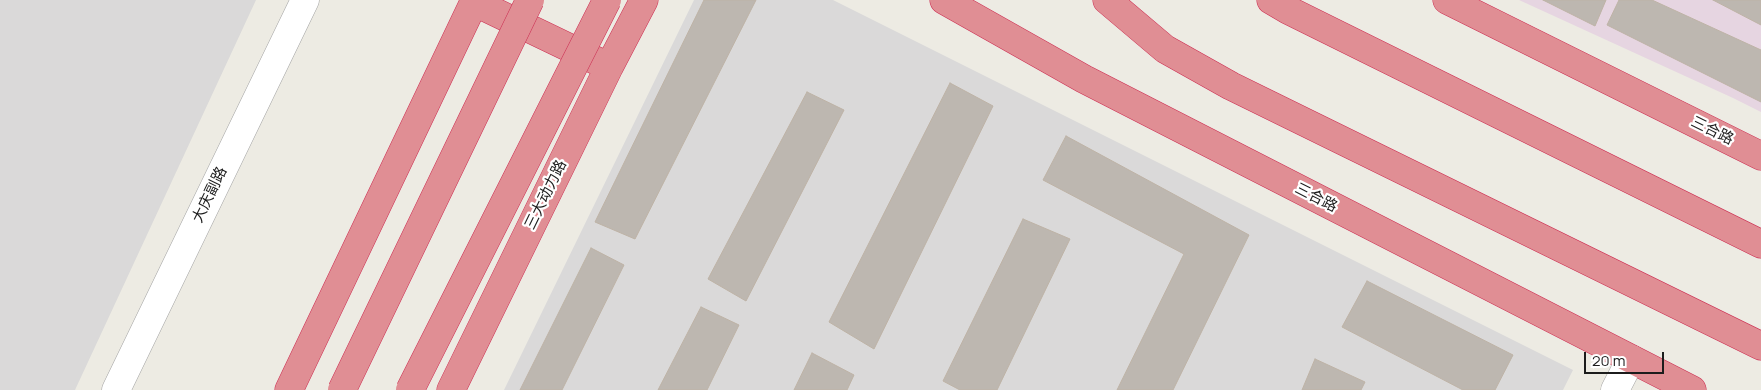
<!DOCTYPE html>
<meta charset="utf-8">
<style>
body{margin:0}
#map{position:relative;width:1761px;height:390px;overflow:hidden;background:#edebe3;font-family:Manrope,sans-serif}
canvas{display:block}
.scale{position:absolute;left:1584px;top:352px;width:80px;height:22px;box-sizing:border-box;border:2px solid #1c1c1c;border-top:0;padding-left:6px;font-size:15px;line-height:18px;white-space:nowrap;color:#1c1c1c;-webkit-text-stroke:4px #fff;paint-order:stroke}
</style>
<div id="map">
<canvas width="1761" height="390"></canvas>
<div class="scale">20 m</div>
</div>
<script>
const ctx = document.querySelector('canvas').getContext('2d');
ctx.lineJoin = 'round';
function fill(path, color) { ctx.fillStyle = color; ctx.fill(path, 'evenodd'); }
const toPath = rows => new Path2D(rows.map(r => 'M' + r).join(''));
function stroke(path, color, width, dash) { ctx.strokeStyle = color; ctx.lineWidth = width; ctx.lineCap = dash ? 'butt' : 'round'; ctx.setLineDash(dash || []); ctx.stroke(path); }
function drawText(font, color, halo, rows, align = 'center') {
  ctx.font = font + ' Manrope,"Noto Sans SC",sans-serif'; ctx.lineWidth = 4.5; ctx.setLineDash([]); ctx.textBaseline = 'middle'; ctx.strokeStyle = halo; ctx.fillStyle = color; for (const [text, x, y, turn = 0] of rows) {
    ctx.save(); ctx.translate(x, y); ctx.rotate((+turn || 0) * Math.PI / 180); ctx.textAlign = isNaN(turn) ? turn : align; if (halo) ctx.strokeText(text, 0, 0); ctx.fillText(text, 0, 0); ctx.restore();
  }
}
fill(toPath([
 [0,0,256,0,75,390,0,390],
 [694,0,833,0,1573,370,1563,390,504,390]
]), '#dad9d9');
fill(toPath([
 [1519,0,1761,0,1761,112,1733,98]
]), '#e6d5e1');
const building = toPath([
 [704,0,756,0,635,239,595,222,704,0],
 [1543,0,1606,0,1595,26,1543,0],
 [1619,0,1652,0,1761,50,1761,102,1607,25,1619,0],
 [1713,0,1761,0,1761,25,1713,0],
 [950,83,993,106,874,349,829,322,950,83],
 [807,92,844,110,746,301,708,279,807,92],
 [1066,136,1249,235,1173,390,1117,390,1184,254,1043,180,1066,136],
 [1023,219,1070,239,997,390,960,390,943,381,1023,219],
 [591,248,624,265,562,390,520,390,591,248],
 [1367,281,1513,355,1495,390,1463,390,1342,327,1367,281],
 [701,307,739,325,707,390,658,390,701,307],
 [812,353,854,375,847,390,794,390,812,353],
 [1315,359,1365,382,1361,390,1302,390,1315,359]
]);
fill(building, '#bdb7b0');
stroke(building, '#beb3a6', 1);
const minor = toPath([
 [116,390,305,0],
 [1615,390,1631,359]
]);
const highway = toPath([
 [944,0,1084,79,1692,390],
 [1107,0,1165,49,1231,86,1761,346],
 [1271,0,1288,10,1761,244],
 [1447,0,1761,156],
 [474,2,601,63],
 [289,390,475,0],
 [451,390,609,67,644,0]
]);
stroke(minor, '#a3a3a3', 29);
stroke(highway, '#cc2e52', 29);
stroke(minor, '#fff', 28);
stroke(highway, '#e08e94', 28);
const highwayBridge = toPath([
 [342,390,530,0],
 [410,390,607,0]
]);
stroke(highwayBridge, '#cc2e52', 29, []);
stroke(highwayBridge, '#e08e94', 28);
drawText('15px', '#1c1c1c', '#fff', [
 ["三合路",1712,131,26],
 ["大庆副路",210,195,-64],
 ["三大动力路",546,195,-64],
 ["三合路",1316,198,27]
]);
</script>
